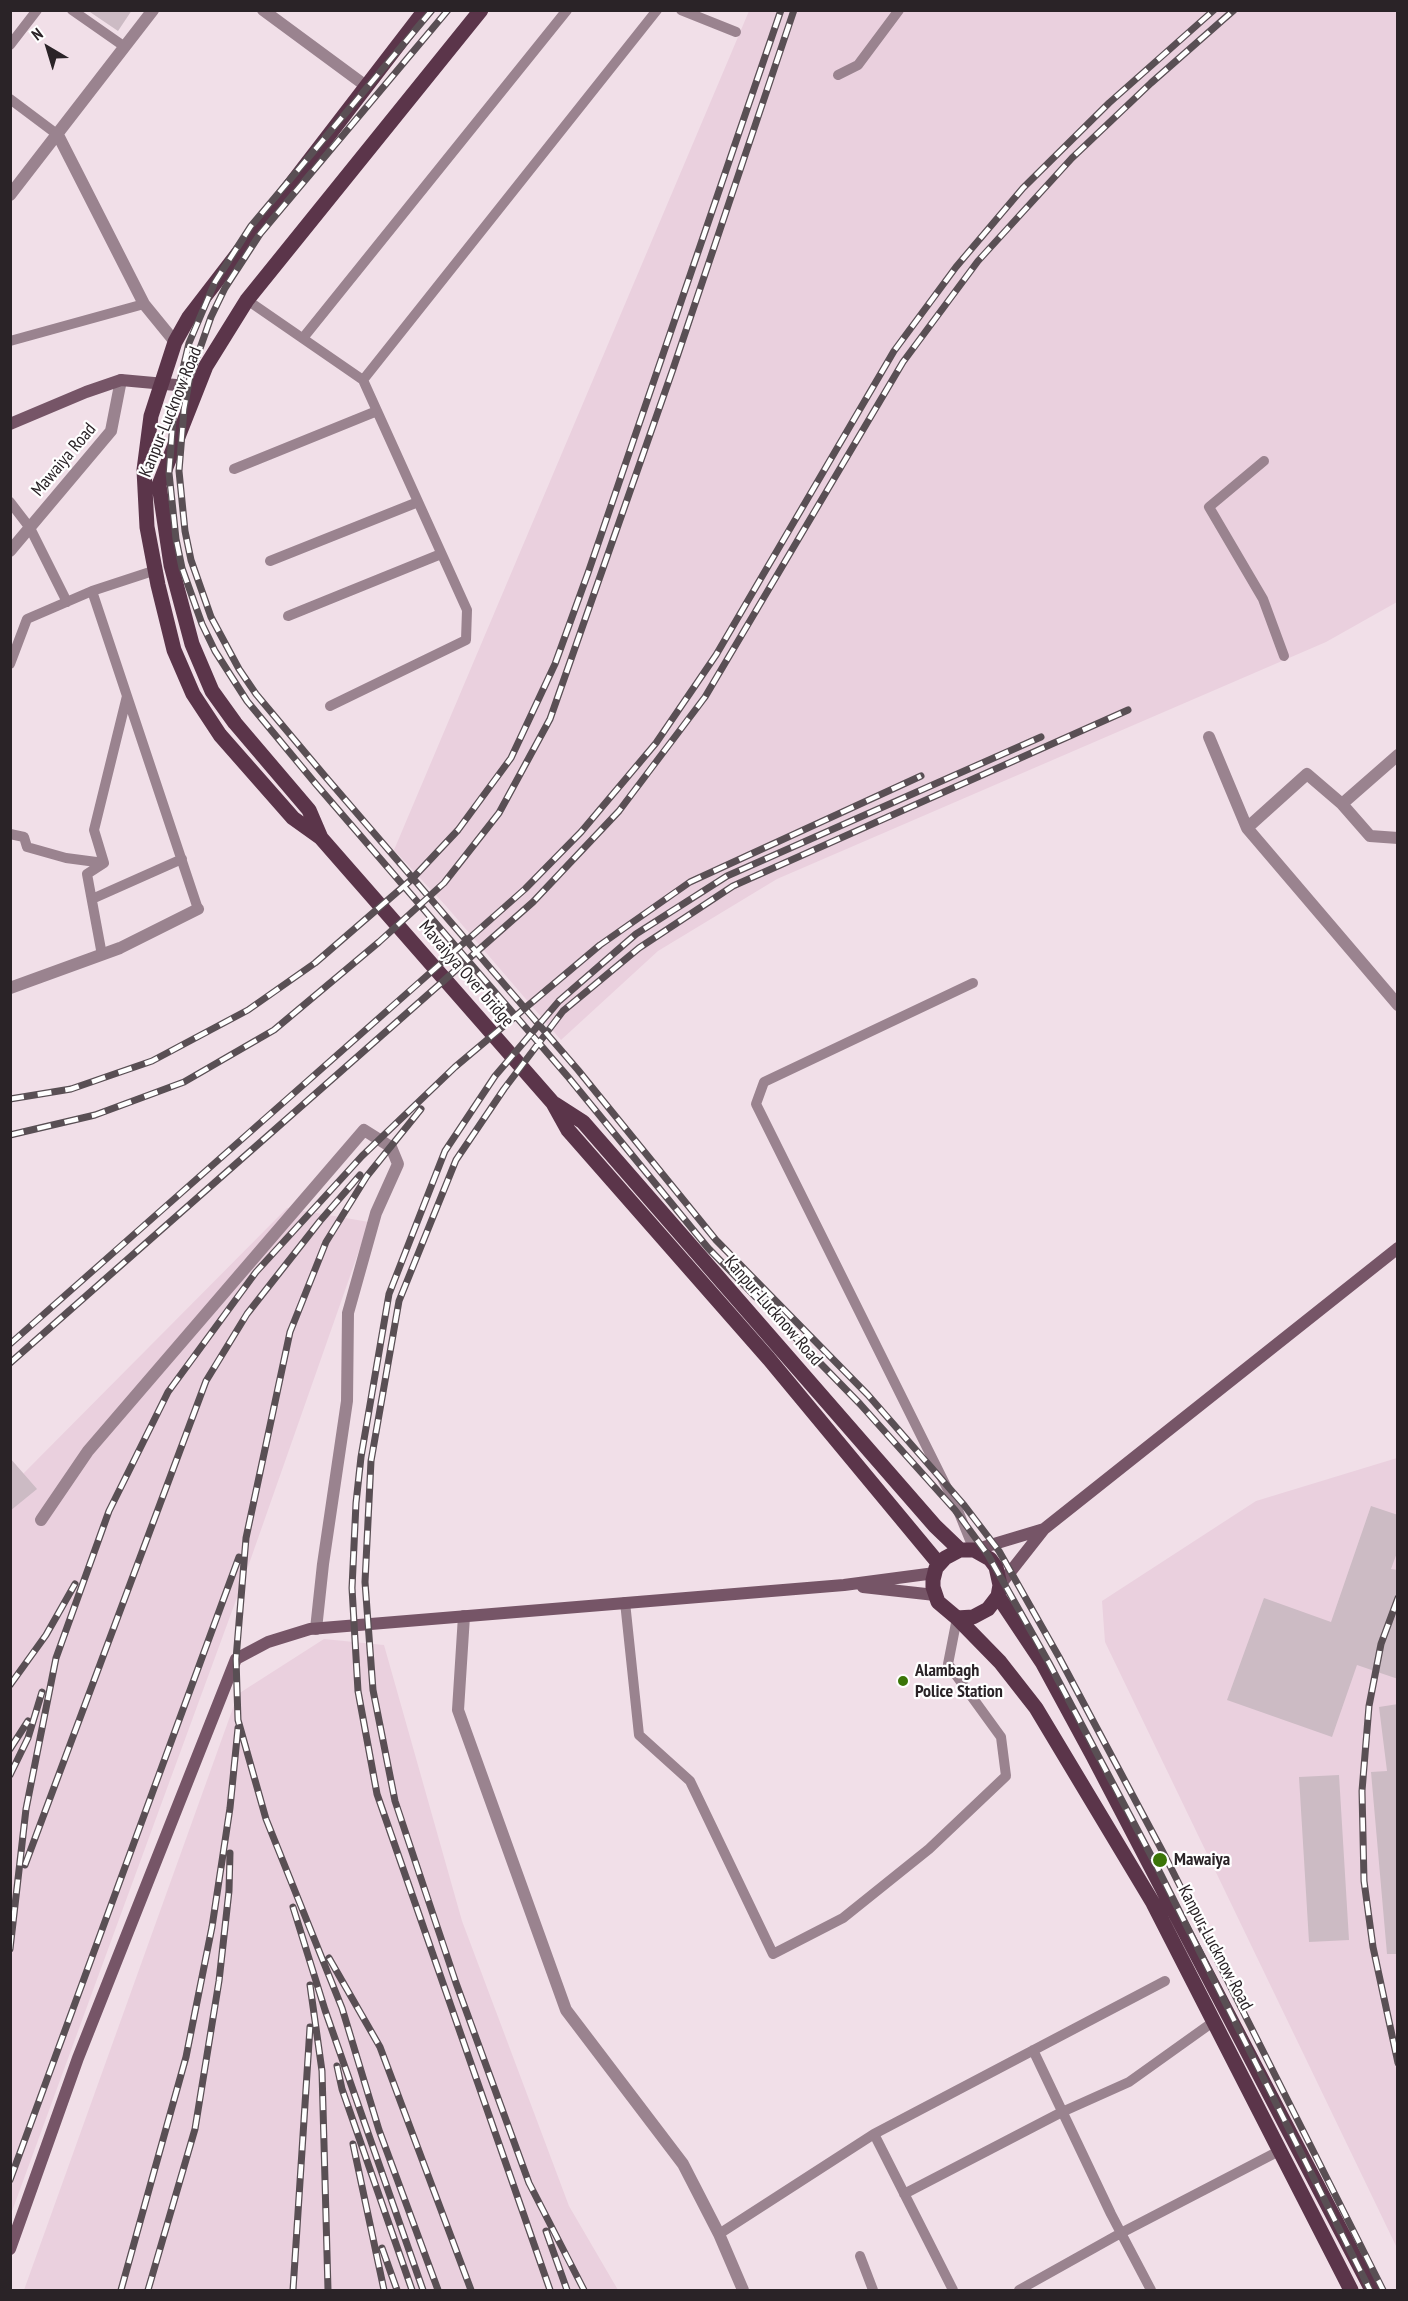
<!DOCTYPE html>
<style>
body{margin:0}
#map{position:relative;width:1408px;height:2301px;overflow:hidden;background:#f1dfe8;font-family:"PT Sans Narrow",sans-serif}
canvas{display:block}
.frame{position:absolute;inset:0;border:12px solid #2a2327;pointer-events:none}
.north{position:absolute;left:18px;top:18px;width:60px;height:60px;-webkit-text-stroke:4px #fff;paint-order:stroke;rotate:322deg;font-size:16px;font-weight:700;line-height:24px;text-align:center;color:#2a2327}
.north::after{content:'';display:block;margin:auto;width:21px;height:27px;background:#2a2327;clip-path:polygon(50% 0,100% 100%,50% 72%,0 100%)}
</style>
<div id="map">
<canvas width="1408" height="2301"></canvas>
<div class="frame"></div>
<div class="north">N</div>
</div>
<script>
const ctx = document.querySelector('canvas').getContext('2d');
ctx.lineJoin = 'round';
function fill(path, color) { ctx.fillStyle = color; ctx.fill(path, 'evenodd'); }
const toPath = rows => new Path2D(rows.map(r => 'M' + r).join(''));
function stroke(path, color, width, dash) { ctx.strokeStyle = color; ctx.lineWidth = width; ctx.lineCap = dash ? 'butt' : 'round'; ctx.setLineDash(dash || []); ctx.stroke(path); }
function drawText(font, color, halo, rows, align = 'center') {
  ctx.font = font + ' "PT Sans Narrow",sans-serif'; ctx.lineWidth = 4.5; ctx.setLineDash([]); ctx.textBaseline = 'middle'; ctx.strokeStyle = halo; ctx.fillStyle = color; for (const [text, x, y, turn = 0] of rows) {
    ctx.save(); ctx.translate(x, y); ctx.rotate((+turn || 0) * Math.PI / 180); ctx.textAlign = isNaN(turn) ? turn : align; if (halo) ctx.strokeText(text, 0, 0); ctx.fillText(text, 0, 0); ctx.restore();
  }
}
fill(toPath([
 [749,11,1397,11,1397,602,1326,642,777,879,658,951,561,1040,446,906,394,850],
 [287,1208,369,1222,243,1581,11,2214,11,1486],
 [1397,1458,1397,2248,1105,1642,1102,1601,1256,1501],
 [324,1639,384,1645,462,1921,569,2206,618,2290,24,2290,238,1694]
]), '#ead0de');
fill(toPath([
 [87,10,132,10,118,31],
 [10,1458,37,1489,10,1511],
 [1371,1506,1398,1515,1398,1550,1391,1569,1398,1570,1398,1679,1357,1665,1332,1737,1227,1700,1264,1598,1331,1622],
 [1398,1704,1398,1954,1387,1954,1371,1772,1387,1771,1379,1707],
 [1339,1775,1349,1940,1309,1942,1299,1777]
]), '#ccbbc4');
stroke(toPath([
 [72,10,125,47],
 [681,10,736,32],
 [10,45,37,10],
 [838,75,858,65,899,10],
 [10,99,58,135],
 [247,300,363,380,467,610,466,640,330,706],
 [303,338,567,10],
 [10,341,144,304],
 [363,380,657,10],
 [1264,461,1209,507,1263,599,1284,656],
 [234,469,377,411],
 [10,502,30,528,67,602],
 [270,561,418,502],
 [92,591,198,909],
 [288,616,441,554],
 [10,664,27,619,92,591,156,570],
 [10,834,24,837,27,847,66,858,104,863],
 [92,899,182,859],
 [102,955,87,874,104,863,94,830,127,696],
 [973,983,764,1082,756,1104,957,1508,974,1550],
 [625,1602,639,1735,690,1781,773,1954,843,1918,929,1849,1006,1776,1001,1737,948,1664,957,1618],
 [1033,2050,1111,2214,1151,2290],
 [874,2134,953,2290],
 [904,2194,1062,2112,1129,2082,1213,2022],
 [719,2234,874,2134,1165,1981],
 [860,2256,873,2290],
 [1019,2290,1121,2233,1279,2151]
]), '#9a838f', 10);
stroke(toPath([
 [263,10,366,86],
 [58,135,144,304,175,342],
 [10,195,153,10],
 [10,551,111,431,121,380],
 [1209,737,1247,828,1398,1005],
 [1342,804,1398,755],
 [1247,828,1307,774,1342,804,1370,836,1398,838],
 [10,988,120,948,198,909],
 [41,1520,88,1451,364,1130,391,1147,398,1164,376,1213,348,1313,347,1401,323,1564,316,1629],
 [464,1616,458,1710,566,2010,683,2164,719,2234,743,2290]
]), '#9a838f', 12);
stroke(toPath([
 [10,424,86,392,121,380,198,387],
 [974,1550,1044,1529],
 [1000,1585,1044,1529,1398,1248],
 [863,1587,935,1595],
 [10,2249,78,2058,236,1659,268,1642,310,1629,844,1585,935,1573]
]), '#765567', 12);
stroke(toPath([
 [425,10,189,317,175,342,151,416,144,470,147,527,158,585,174,650,193,694,220,735,293,818,321,838,553,1103,568,1130,769,1359,939,1564],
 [321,838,309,810,235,723,212,691,192,644,171,565,159,485,206,366,247,300,481,10],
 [555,1104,583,1122,935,1526,960,1550],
 [960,1550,974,1550,990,1559,996,1567,1000,1585,998,1596,988,1609,973,1617,957,1618,938,1602,933,1587,933,1580,936,1568,945,1558,960,1550],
 [998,1596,1042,1662,1093,1756,1372,2290],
 [957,1618,1000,1662,1036,1708,1153,1903,1351,2290]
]), '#5b354a', 15);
const rail = toPath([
 [432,10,251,226,215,282,189,343,174,407,169,473,176,539,182,568,202,624,215,651,247,701,315,783,569,1078,708,1248,860,1404,955,1510,988,1555,1049,1663,1155,1863,1370,2290],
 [448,10,260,234,225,288,211,317,190,377,184,409,179,471,185,531,191,560,211,617,239,669,256,694,324,775,578,1070,716,1240,868,1395,964,1505,999,1551,1059,1657,1166,1858,1383,2290],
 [10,1099,71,1089,152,1061,248,1010,315,963,411,880,458,830,511,758,555,664,588,573,781,10],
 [421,1109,367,1176,326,1242,290,1332,246,1538,236,1659,238,1720,266,1819,342,2008,379,2130,438,2290],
 [10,1135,95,1115,184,1082,274,1030,379,942,444,883,499,813,550,719,673,369,794,10],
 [10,1344,525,889,581,832,656,743,716,655,894,351,956,267,1023,188,1109,103,1214,10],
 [10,1363,533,902,619,811,705,697,903,362,978,261,1072,158,1151,83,1234,10],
 [1398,1598,1381,1644,1369,1706,1362,1791,1364,1881,1373,1947,1398,2063],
 [10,1685,46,1635,75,1584],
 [10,1749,28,1721],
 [10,1775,28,1738,42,1692],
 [25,1865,206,1381,247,1314,320,1221,360,1175],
 [293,1907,325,2010,423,2290],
 [10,1949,26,1809,56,1658,109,1511,168,1392,256,1272,362,1156,455,1067,600,945,690,882,921,776],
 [329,1958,380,2047,471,2290],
 [310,1985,322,2071,328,2290],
 [337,2066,342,2089,412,2290],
 [353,2144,384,2290],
 [10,2180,239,1557],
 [546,2231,567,2290],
 [382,2248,397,2290],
 [121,2290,186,2057,212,1927,230,1808,238,1728],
 [148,2290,195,2129,219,1981,229,1891,230,1853],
 [293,2290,310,2027],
 [550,2290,377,1794,358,1691,352,1588,356,1503,361,1457,389,1294,445,1151,495,1076,559,1001,636,934,727,876,1041,737],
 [584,2290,529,2183,456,1983,395,1801,373,1690,365,1582,371,1461,399,1301,456,1160,504,1089,563,1011,639,948,733,886,1128,710]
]);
stroke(rail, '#594f54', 7);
stroke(rail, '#fff', 4.5, [14]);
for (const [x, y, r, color] of [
 [903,1681,6,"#3b7508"],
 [1160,1860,8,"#3b7508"]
]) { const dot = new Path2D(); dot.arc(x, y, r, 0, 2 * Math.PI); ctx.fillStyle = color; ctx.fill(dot); stroke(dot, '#fff', 2); }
drawText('18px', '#2a2327', '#fff', [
 ["Kanpur-Lucknow Road",171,412,-68],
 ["Mawaiya Road",64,460,-50],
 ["Mavaiyya Over bridge",466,974,49],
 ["Kanpur-Lucknow Road",773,1311,49],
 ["Kanpur-Lucknow Road",1215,1948,62]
]);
drawText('bold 18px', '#2a2327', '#fff', [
 ["Alambagh",915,1671],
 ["Police Station",915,1692],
 ["Mawaiya",1174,1860]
], 'left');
</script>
